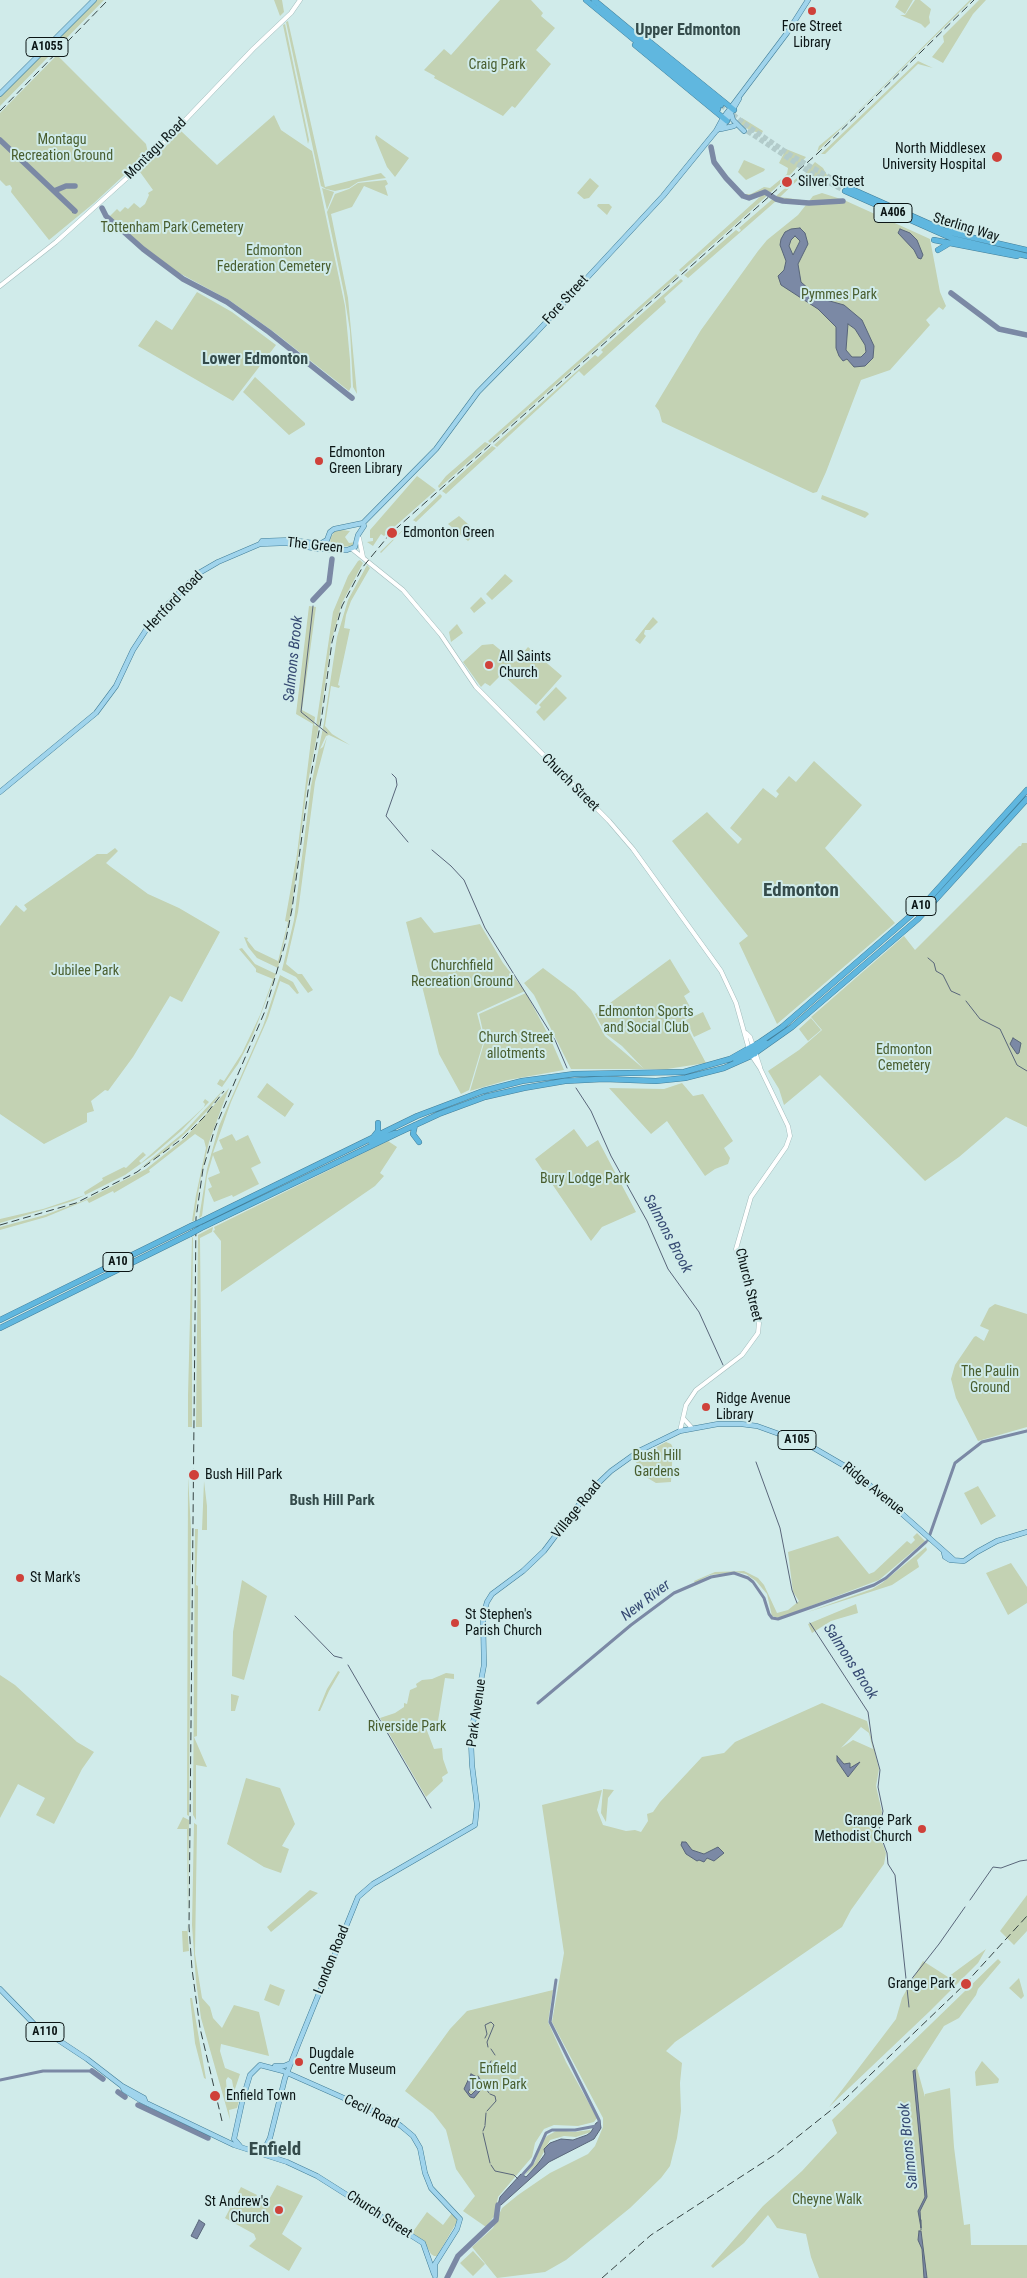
<!DOCTYPE html>
<style>
body{margin:0}
canvas{display:block;background:#d0ebea}
</style>
<canvas width="1027" height="2278"></canvas>
<script>
const ctx = document.querySelector('canvas').getContext('2d');
ctx.lineJoin = 'round';
function fill(path, color) { ctx.fillStyle = color; ctx.fill(path, 'evenodd'); }
const toPath = rows => new Path2D(rows.map(r => 'M' + r).join(''));
function stroke(path, color, width, dash) { ctx.strokeStyle = color; ctx.lineWidth = width; ctx.lineCap = dash ? 'butt' : 'round'; ctx.setLineDash(dash || []); ctx.stroke(path); }
function drawText(font, color, halo, rows, align = 'center') {
  ctx.font = font + ' "Roboto Condensed",sans-serif'; ctx.lineWidth = 4; ctx.setLineDash([]); ctx.textBaseline = 'middle'; ctx.strokeStyle = halo; ctx.fillStyle = color; for (const [text, x, y, turn = 0] of rows) {
    ctx.save(); ctx.translate(x, y); ctx.rotate((+turn || 0) * Math.PI / 180); ctx.textAlign = isNaN(turn) ? turn : align; if (halo) ctx.strokeText(text, 0, 0); ctx.fillText(text, 0, 0); ctx.restore();
  }
}
fill(toPath([
 [95,0,104,0,0,106,0,97],
 [111,0,57,55,146,144,148,153,94,203,49,240,11,192,12,188,10,185,6,186,0,180,0,113],
 [274,0,282,0,284,12,280,16],
 [500,0,531,0,543,13,541,16,555,28,536,50,551,64,515,108,512,106,503,116,434,78,435,76,424,70,444,49,451,55],
 [899,0,913,0,905,14,895,7],
 [915,0,920,0,931,9,929,17,930,23,925,28,921,24,900,15,905,15],
 [970,0,972,0,817,152,819,146,844,125],
 [979,0,986,0,973,14,943,63,932,57,944,42,943,36],
 [288,21,325,187,381,173,386,178,358,182,349,188,335,191,326,189,321,186,286,22],
 [285,24,309,140,308,144,283,25],
 [918,61,933,68,918,64,825,154,821,154],
 [274,115,281,130,312,151,345,306,350,360,351,387,349,391,274,332,229,300,181,274,179,275,144,249,109,217,117,209,120,212,125,207,128,209,134,203,140,208,145,204,149,195,148,193,153,190,140,172,181,131,217,165],
 [742,118,763,131,762,133,751,131,742,125,739,122],
 [376,135,409,158,395,177,387,167,375,138],
 [786,149,806,157,792,173,735,225,681,272,679,270,762,195,748,199,743,198,720,174,712,158,715,157,717,163,742,194,751,194,764,187,770,188,787,174,788,168,779,163],
 [744,160,765,169,764,171,746,180,738,172],
 [815,162,823,168,827,175,825,181,813,188,803,176],
 [798,177,801,177,780,197,802,200,799,204,776,201,688,278,684,275,736,230,739,232,741,230,739,228],
 [590,178,599,186,589,198,584,199,577,193],
 [386,180,388,184,385,186,388,196,364,186,352,207,331,214,348,298,357,394,353,387,350,331,344,293,327,212,335,194,349,189,358,183],
 [322,188,334,192,327,210],
 [822,193,844,200,930,239,940,292,946,306,943,310,939,307,926,320,930,325,890,370,861,380,826,472,817,492,813,493,662,422,659,411,655,406,701,330,758,251,767,240,798,215,813,196],
 [598,204,609,204,612,207,607,215,597,206],
 [676,274,678,276,490,443,488,441],
 [681,279,683,281,664,298,666,302,584,376,579,371,497,447,494,445,595,355,598,357,603,352,601,350],
 [197,292,232,312,276,345,233,401,138,346,156,320,172,330],
 [255,377,305,423,305,425,289,435,243,392],
 [485,442,489,444,439,488,438,486,446,476],
 [492,446,496,448,472,470,446,494,442,491],
 [417,476,436,490,384,536,381,534,373,546,367,542,373,541,373,538,370,538,370,530],
 [440,494,442,496,441,498,416,522,413,520,381,553,380,552],
 [822,495,867,512,869,514,865,518,821,499],
 [459,516,477,532,468,541,448,524],
 [342,530,350,531,345,537,349,543,356,542,353,546,336,547,331,544,330,538,335,531],
 [360,560,363,563,342,603,331,642,320,720,307,787,291,913,278,968,257,958,248,947,244,937,248,938,247,940,255,950,278,961,288,922,285,921,297,854,313,724,296,714,309,606,316,607,302,710,315,717,314,725,316,726,333,612,348,576,358,561],
 [367,565,370,568,351,601,346,615,344,628,350,629,338,685,340,686,339,688,331,686,325,726,332,734,350,745,329,735,326,736,320,749,323,747,327,737,315,782,298,912,286,964,298,974,302,974,313,990,308,993,296,977,282,970,294,920,311,786,324,723,337,637,348,600],
 [505,574,513,581,492,600,486,594],
 [481,597,486,603,474,613,470,608],
 [653,617,658,622,650,630,645,630,644,634,646,636,640,644,635,640],
 [457,624,463,633,451,642,449,632],
 [493,644,515,662,528,647,562,676,536,705,504,676,499,677,490,686,485,683,481,687,463,662,482,645],
 [556,687,567,698,544,721,536,712,541,707,539,705],
 [814,761,862,805,825,848,895,923,777,1024,739,943,748,936,672,841,707,812,738,844,742,839,730,828,763,788,776,798,779,794,776,791,789,776,796,782],
 [1022,843,1027,843,1027,1127,1006,1117,959,1157,925,1181,820,1075,784,1105,779,1089,768,1071,799,1050,822,1030,811,1017,904,936,915,950,1019,846,1021,846],
 [115,848,118,851,106,863,111,867,148,894,179,908,220,932,182,1002,170,996,133,1057,108,1091,105,1090,91,1101,94,1111,87,1113,87,1122,44,1144,0,1114,0,926,16,905,24,912,27,909,24,905,97,854,107,854],
 [421,917,434,933,480,924,503,963,525,991,477,1013,484,1040,469,1090,461,1094,439,1054,406,922],
 [242,948,255,964,276,974,253,1035,238,1064,222,1087,217,1084,220,1079,224,1081,242,1053,260,1015,273,979,256,972,256,969,239,949],
 [670,959,690,992,684,996,694,1014,683,1020,706,1063,667,1069,571,1069,534,995,524,983,543,968,575,992,591,1010,605,1036,644,1069,622,1046,606,1034,595,1014],
 [280,975,293,982,299,993,297,994,289,985,280,981,268,1018,231,1102,213,1153,223,1149,219,1140,232,1134,236,1141,248,1135,261,1163,251,1168,259,1184,233,1197,232,1195,214,1202,208,1189,212,1187,208,1178,220,1173,213,1155,207,1176,202,1216,199,1218,207,1169,219,1126,263,1026],
 [526,993,550,1038,564,1070,508,1080,470,1091,485,1040,479,1014],
 [703,1012,711,1029,694,1037,686,1020],
 [811,1018,821,1030,808,1041,799,1029],
 [267,1083,294,1104,285,1117,257,1097],
 [682,1083,693,1096,703,1094,733,1141,724,1148,730,1158,728,1164,715,1169,705,1176,667,1121,651,1134,609,1088,664,1089],
 [229,1088,209,1142,200,1182,194,1221,192,1221,196,1195,206,1148,204,1140,195,1134,149,1170,150,1172,114,1193,113,1191,89,1203,87,1200,46,1217,0,1230,0,1227,45,1215,85,1200,146,1169,185,1138],
 [224,1089,210,1108,188,1131,165,1151,138,1170,183,1133],
 [205,1099,209,1102,181,1131,153,1155,125,1175,73,1201,0,1223,0,1219,43,1209,85,1195,84,1192,103,1180,102,1178,124,1167,126,1168,143,1152,146,1155,139,1161,141,1163,189,1121,204,1107,205,1104,203,1102],
 [574,1129,587,1147,598,1140,636,1212,602,1227,591,1241,535,1159],
 [388,1141,397,1147,380,1173,384,1176,375,1186,221,1292,221,1241,213,1231,215,1230,214,1227],
 [213,1227,212,1232,200,1238,202,1427,196,1427,198,1235],
 [193,1237,192,1326,192,1427,188,1427,188,1396,192,1238],
 [995,1304,1027,1314,1027,1427,978,1441,956,1398,951,1379,955,1365,974,1337,976,1336,984,1341,989,1330,980,1326,989,1308],
 [666,1442,671,1444,673,1448,671,1482,656,1483,646,1477,634,1459],
 [188,1476,191,1529,189,1816,187,1815],
 [204,1481,207,1506,207,1530,202,1530],
 [978,1486,996,1516,981,1525,964,1493],
 [195,1529,198,1529,196,1585,198,1586,197,1736,194,1737,207,1767,196,1765,196,1820,193,1815],
 [917,1533,925,1541,879,1580,779,1618,772,1616,767,1594,756,1581,746,1574,736,1572,710,1575,695,1583,694,1581,715,1572,744,1571,758,1578,764,1585,777,1613,788,1610,799,1601,793,1592,788,1552,838,1536,869,1574,874,1572,907,1541,911,1544,915,1540,913,1537],
 [926,1547,927,1550,917,1560,919,1567,892,1585,805,1613,872,1589,882,1583],
 [1011,1563,1027,1587,1027,1603,1008,1615,986,1573],
 [242,1580,267,1596,244,1680,232,1676,233,1632],
 [856,1604,858,1613,831,1621,812,1633,808,1624],
 [338,1671,340,1672,329,1691,320,1711,318,1711,327,1689],
 [446,1673,454,1674,454,1679,445,1678,438,1721,423,1720,434,1749,442,1748,443,1759,448,1773,442,1777,443,1781,426,1797,380,1718,395,1713,404,1707,404,1703,407,1704,410,1690,417,1687,416,1684,422,1680,432,1679],
 [0,1675,15,1685,77,1742,94,1752,82,1769,54,1824,36,1815,45,1798,18,1784,0,1818],
 [231,1694,239,1696,235,1711,231,1711],
 [822,1703,867,1721,879,1769,876,1786,882,1812,878,1831,886,1853,884,1864,851,1910,842,1927,675,2042,666,2051,682,2063,680,2083,681,2111,677,2138,670,2166,661,2178,630,2208,566,2260,545,2272,497,2278,472,2247,493,2228,502,2208,518,2195,550,2173,588,2154,595,2146,603,2127,603,2118,552,2022,564,1953,542,1805,602,1790,597,1810,603,1825,626,1831,635,1830,641,1832,648,1821,647,1814,653,1812,660,1802,702,1757,724,1753,735,1742],
 [861,1727,869,1733,873,1749,853,1740,841,1748],
 [246,1778,280,1788,295,1824,282,1846,289,1849,281,1873,264,1867,227,1844],
 [603,1789,614,1790,608,1798,606,1822,601,1813],
 [183,1817,189,1820,188,1920,187,1829,177,1829],
 [194,1823,197,1825,195,1954,202,1998,210,2007,213,2018,222,2028,234,2005,259,2012,269,2056,221,2044,220,2051,225,2068,240,2074,234,2092,232,2080,228,2077,226,2080,227,2095,238,2097,237,2100,239,2101,237,2108,229,2110,230,2120,201,2018,196,1981,192,1925],
 [310,1890,318,1893,271,1932,267,1927],
 [1027,1895,1027,1931,1014,1945,1000,1931],
 [187,1923,189,1951,183,1952,182,1931,187,1931],
 [986,1949,978,1963,930,2011,829,2107,896,2019,902,1998,923,1961,948,1977],
 [998,1959,1001,1962,978,1989,976,1995,959,2018,944,2026,917,2068,925,2097,925,2094,950,2088,954,2147,964,2225,970,2224,971,2245,1027,2245,1027,2278,819,2278,811,2257,806,2234,777,2228,768,2215,744,2243,713,2268,711,2266,763,2206,802,2171,837,2133,832,2120],
 [1019,1978,1024,1996,1021,1999,1009,1988],
 [270,1984,285,1990,279,2006,264,2000],
 [553,1990,548,2022,566,2062,597,2118,594,2122,578,2126,554,2125,544,2129,535,2143,532,2157,498,2197,495,2215,486,2227,463,2211,475,2196,456,2169,446,2130,433,2113,405,2091,450,2029,467,2011],
 [190,1998,192,1998,206,2079,204,2078,195,2043],
 [982,2061,999,2079,998,2083,976,2086,975,2072],
 [558,2130,574,2132,590,2130,591,2132,576,2137,564,2136,550,2140,537,2165,524,2176,535,2162,541,2144,547,2136],
 [277,2185,303,2196,282,2234,302,2248,289,2271,249,2246,256,2239,254,2234,225,2218,241,2187,257,2195,255,2199,266,2205],
 [427,2212,443,2225,452,2213,458,2220,437,2256,434,2256,431,2254,424,2241,412,2233],
 [473,2251,485,2264,473,2276,460,2263]
]), '#c3d2b3');
const water = toPath([
 [800,228,805,233,808,244,798,264,801,282,819,298,844,305,862,320,874,346,873,358,865,366,854,367,847,359,843,361,839,356,836,348,836,327,818,309,781,285,778,276,784,270,786,261,780,245,781,239,785,232,791,229,800,228],
 [795,236,800,241,793,255,789,246,791,240,795,236],
 [848,324,855,329,865,345,866,352,861,357,852,357,846,350,848,324],
 [900,229,910,233,917,240,923,255,921,259,918,258,914,250,898,233,900,229],
 [1013,1038,1021,1043,1019,1053,1017,1054,1010,1044,1013,1038],
 [837,1756,844,1764,850,1763,850,1768,860,1762,848,1777,837,1761,837,1756],
 [682,1842,686,1842,692,1850,704,1854,718,1847,724,1853,714,1861,707,1858,704,1862,699,1860,697,1861,686,1854,681,1845,682,1842],
 [915,2070,927,2197,920,2211,921,2228,918,2211,925,2197,913,2071,915,2070],
 [471,2074,479,2078,483,2087,474,2098,470,2097,464,2089,471,2074],
 [476,2081,481,2085,471,2095,468,2092,476,2081],
 [600,2121,601,2128,594,2139,549,2162,501,2205,498,2205,500,2197,521,2174,526,2177,537,2165,545,2154,544,2149,550,2143,561,2139,573,2140,587,2135,591,2132,596,2123,600,2121],
 [199,2220,205,2224,197,2239,191,2236,199,2220],
 [919,2231,921,2231,927,2278,924,2278,922,2249,918,2240,919,2231]
]);
fill(water, '#7b89a5');
stroke(water, '#59667a', 1);
stroke(toPath([
 [71,208,73,213],
 [313,606,301,712,327,733],
 [392,774,396,778,397,785,386,816,408,842],
 [432,850,451,866,464,880,485,928,555,1040,567,1068],
 [928,958,934,963,936,971,943,975,951,991,960,995],
 [966,1001,980,1019,1000,1029,1017,1065,1027,1071],
 [576,1088,591,1111,611,1156,647,1221,668,1269,699,1312,723,1365],
 [756,1462,780,1528,792,1590,797,1603],
 [295,1616,334,1656,342,1658],
 [810,1623,868,1712,872,1741,880,1770,878,1787,883,1811,879,1831,887,1853,888,1864,895,1875,909,2007],
 [348,1665,431,1808],
 [970,1900,993,1867,1001,1868,1020,1861,1027,1860],
 [906,1982,910,1981,939,1944,965,1907],
 [485,2038,487,2034,485,2025,491,2022,494,2025,487,2042,488,2047],
 [491,2049,495,2055],
 [490,2063,491,2061],
 [478,2076,485,2087],
 [486,2089,489,2093],
 [487,2111,496,2101,495,2096,490,2094],
 [485,2125,486,2113],
 [483,2131,485,2126],
 [483,2133,490,2163],
 [491,2165,495,2171,514,2175,518,2179],
 [921,2230,921,2220]
]), '#59667a', 1);
stroke(toPath([
 [928,1540,955,1463,982,1442,1027,1431],
 [538,1703,631,1625,674,1593,711,1577,734,1573,748,1578,753,1582,764,1598,769,1614,772,1618,778,1619,874,1585,886,1578,926,1542],
 [556,1980,550,2022,599,2120,599,2125],
 [0,2080,43,2071,92,2071],
 [522,2179,523,2174,532,2164,546,2133,552,2130,575,2130,596,2126]
]), '#7b89a5', 3);
stroke(toPath([
 [0,140,75,211],
 [711,147,714,162,726,178,743,196,749,198,765,192,776,199,783,201,809,203,843,201],
 [54,191,66,186,75,186],
 [102,208,106,216,143,249,183,279,227,302,269,332,352,398],
 [951,293,999,329,1027,335],
 [313,600,329,583,332,559],
 [92,2071,103,2079],
 [118,2092,125,2097],
 [138,2105,208,2138],
 [447,2278,458,2256,496,2220,498,2205]
]), '#7b89a5', 5.5);
stroke(toPath([
 [721,105,749,127,792,156,847,187],
 [741,127,811,173,845,191]
]), '#b2cbca', 5, [5, 2.5]);
const secondary = toPath([
 [0,286,56,242,148,159,253,49,291,13,300,0],
 [359,538,363,557],
 [352,549,403,590,441,635,476,687,609,821,633,849,721,971,736,1003,750,1053,760,1068,788,1126,790,1136,786,1147,751,1197,736,1249,759,1323,758,1333,742,1355,696,1390,686,1405,680,1431],
 [746,1033,750,1037,760,1067],
 [683,1418,692,1428]
]);
const primary = toPath([
 [0,94,94,0],
 [731,113,733,120,744,131],
 [721,129,734,126],
 [716,131,724,125,739,99],
 [358,535,364,526,363,523,436,449,478,392,535,334,663,196,716,131,723,118,787,33,808,0],
 [260,544,286,543,318,549,347,550,355,547,358,535],
 [0,792,96,713,116,686,133,650,146,630,169,603,199,573,218,562,260,544,262,541,291,540,320,544,327,540,330,532,334,529,363,523],
 [944,1553,945,1557,950,1560,964,1561,977,1552,997,1541,1027,1532],
 [0,1989,34,2024,87,2059,122,2086,144,2098,146,2103],
 [275,2066,284,2066,291,2063],
 [122,2086,124,2090,140,2100,234,2145,287,2162,317,2176,423,2243,434,2274],
 [240,2146,234,2139,243,2098,250,2075,260,2065,283,2071,391,2119,401,2126,413,2136,420,2148,425,2173,431,2188,460,2219,457,2229,435,2264,435,2276],
 [262,2154,270,2138,285,2078,298,2045,358,1897,373,1884,475,1825,477,1805,472,1765,471,1742,473,1723,484,1665,483,1616,487,1602,492,1594,523,1571,544,1551,587,1494,611,1471,639,1451,680,1431,718,1424,741,1424,757,1426,807,1444,855,1472,954,1560]
]);
const highway = toPath([
 [586,0,718,109],
 [594,0,721,105],
 [640,34,734,110],
 [635,45,727,121],
 [847,187,948,232,1027,250],
 [845,191,951,238,1027,256],
 [947,226,964,234],
 [934,240,1017,256],
 [938,250,948,244],
 [749,1048,754,1049,766,1043],
 [735,1059,748,1053,755,1054],
 [415,1125,413,1134,419,1142],
 [374,1136,378,1131,378,1123],
 [371,1142,395,1133],
 [202,1221,417,1116,483,1091,522,1081,574,1074,684,1072,730,1059,760,1042,782,1027,900,925,926,902,1027,790],
 [201,1228,398,1133,439,1114,485,1097,524,1088,565,1081,604,1079,656,1081,685,1078,724,1068,751,1056,792,1027,918,919,1027,799],
 [0,1320,191,1226],
 [0,1328,190,1234]
]);
stroke(secondary, '#a3bdbd', 5);
stroke(primary, '#427e98', 5.5);
stroke(highway, '#427e98', 6);
stroke(secondary, '#fff', 4);
stroke(primary, '#a0d4ec', 4.5);
stroke(highway, '#60b7df', 5);
stroke(toPath([
 [0,111,108,0],
 [0,1225,76,1203,137,1172,183,1138,204,1117,224,1091],
 [222,2121,200,2028,192,1969,189,1927,196,1218,203,1169,215,1128,265,1011,285,944,292,909,308,791,322,715,332,642,342,606,362,568,390,534,818,153,974,0],
 [602,2278,651,2235,776,2154,845,2099,965,1984,1027,1916]
]), '#364343', 1, [8, 4]);
const highwayBridge = toPath([
 [191,1226,202,1221],
 [190,1234,201,1228]
]);
stroke(highwayBridge, '#427e98', 6, []);
stroke(highwayBridge, '#60b7df', 5);
for (const [x, y, r, color] of [
 [812,11,5,"#cf413a"],
 [997,157,6,"#cf413a"],
 [787,182,6,"#cf413a"],
 [319,461,5,"#cf413a"],
 [392,533,6,"#cf413a"],
 [489,665,5,"#cf413a"],
 [706,1407,5,"#cf413a"],
 [194,1475,6,"#cf413a"],
 [20,1578,5,"#cf413a"],
 [455,1623,5,"#cf413a"],
 [922,1829,5,"#cf413a"],
 [966,1984,6,"#cf413a"],
 [299,2062,5,"#cf413a"],
 [215,2096,6,"#cf413a"],
 [279,2210,5,"#cf413a"]
]) { const dot = new Path2D(); dot.arc(x, y, r, 0, 2 * Math.PI); ctx.fillStyle = color; ctx.fill(dot); stroke(dot, '#d0ebea', 2); }
for (const [x, y, w] of [
 [47,47,42],
 [893,213,38],
 [921,906,30],
 [118,1262,30],
 [797,1440,38],
 [45,2032,38]
]) { const box = new Path2D(); box.roundRect(x - w / 2, y - 9.5, w, 19, 4); ctx.fillStyle = '#d0ebea'; ctx.fill(box); stroke(box, '#0b1515', 1); }
drawText('bold 12px', '#0b1515', null, [
 ["A1055",47,47],
 ["A406",893,213],
 ["A10",921,906],
 ["A10",118,1262],
 ["A105",797,1440],
 ["A110",45,2032]
]);
drawText('14px', '#0b1515', '#d0ebea', [
 ["Fore Street",812,27,"center"],
 ["Library",812,43,"center"],
 ["North Middlesex",986,149,"right"],
 ["University Hospital",986,165,"right"],
 ["Silver Street",798,182],
 ["Edmonton",329,453],
 ["Green Library",329,469],
 ["Edmonton Green",403,533],
 ["All Saints",499,657],
 ["Church",499,673],
 ["Ridge Avenue",716,1399],
 ["Library",716,1415],
 ["Bush Hill Park",205,1475],
 ["St Mark's",30,1578],
 ["St Stephen's",465,1615],
 ["Parish Church",465,1631],
 ["Grange Park",912,1821,"right"],
 ["Methodist Church",912,1837,"right"],
 ["Grange Park",955,1984,"right"],
 ["Dugdale",309,2054],
 ["Centre Museum",309,2070],
 ["Enfield Town",226,2096],
 ["St Andrew's",269,2202,"right"],
 ["Church",269,2218,"right"]
], 'left');
drawText('14px', '#495e2f', '#d0ebea', [
 ["Craig Park",497,65],
 ["Montagu",62,140],
 ["Recreation Ground",62,156],
 ["Tottenham Park Cemetery",172,228],
 ["Edmonton",274,251],
 ["Federation Cemetery",274,267],
 ["Pymmes Park",839,295],
 ["Churchfield",462,966],
 ["Recreation Ground",462,982],
 ["Jubilee Park",85,971],
 ["Edmonton Sports",646,1012],
 ["and Social Club",646,1028],
 ["Church Street",516,1038],
 ["allotments",516,1054],
 ["Edmonton",904,1050],
 ["Cemetery",904,1066],
 ["Bury Lodge Park",585,1179],
 ["The Paulin",990,1372],
 ["Ground",990,1388],
 ["Bush Hill",657,1456],
 ["Gardens",657,1472],
 ["Riverside Park",407,1727],
 ["Enfield",498,2069],
 ["Town Park",498,2085],
 ["Cheyne Walk",827,2200]
]);
drawText('14px', '#0b1515', '#d0ebea', [
 ["Montagu Road",156,149,-45],
 ["Sterling Way",966,228,17],
 ["Fore Street",566,300,-48],
 ["The Green",315,546,6],
 ["Hertford Road",174,602,-46],
 ["Church Street",570,783,45],
 ["Church Street",748,1285,76],
 ["Ridge Avenue",873,1489,39],
 ["Village Road",577,1510,-51],
 ["Park Avenue",477,1713,-82],
 ["London Road",332,1960,-68],
 ["Cecil Road",371,2112,26],
 ["Church Street",379,2215,33]
]);
drawText('italic 15px', '#354972', '#d0ebea', [
 ["Salmons Brook",294,659,-84],
 ["Salmons Brook",667,1234,62],
 ["New River",646,1601,-37],
 ["Salmons Brook",850,1662,57],
 ["Salmons Brook",909,2146,-96]
]);
drawText('bold 15px', '#344b4b', '#d0ebea', [
 ["Bush Hill Park",332,1501]
]);
drawText('bold 16px', '#344b4b', '#d0ebea', [
 ["Upper Edmonton",688,31],
 ["Lower Edmonton",255,360]
]);
drawText('bold 19px', '#344b4b', '#d0ebea', [
 ["Edmonton",801,891],
 ["Enfield",275,2150]
]);
</script>
